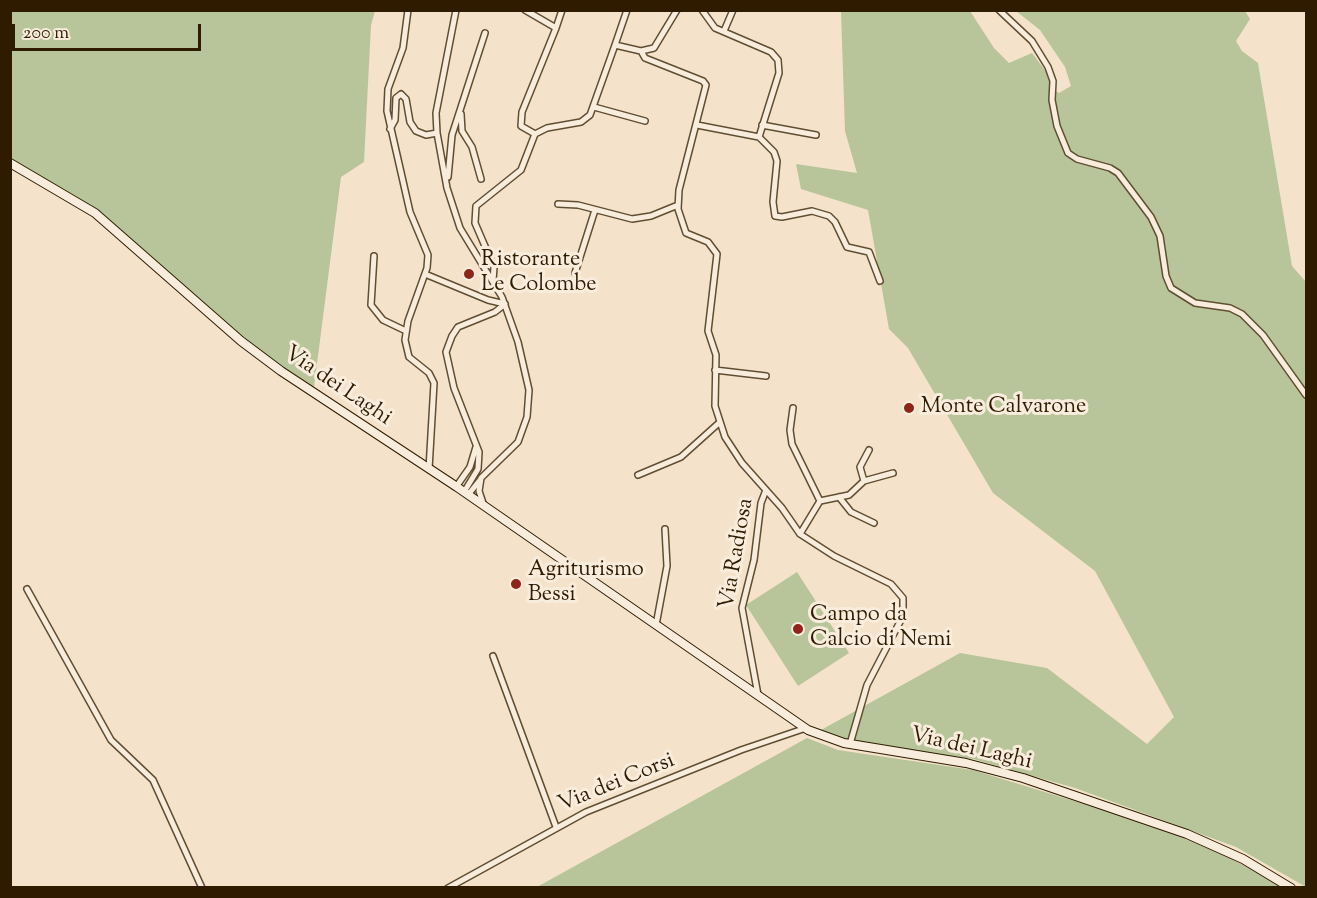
<!DOCTYPE html>
<style>
body{margin:0}
#map{position:relative;width:1317px;height:898px;overflow:hidden;background:#f4e3ca;font-family:"Sorts Mill Goudy",serif}
canvas{display:block}
.frame{position:absolute;inset:0;border:12px solid #2f1c00;pointer-events:none}
.scale{position:absolute;left:12px;top:24px;width:189px;height:27px;box-sizing:border-box;border:3px solid #2f1c00;border-top:0;padding-left:8px;font-size:18px;line-height:21px;white-space:nowrap;color:#2f1c00;-webkit-text-stroke:4px #f8eddd;paint-order:stroke}
</style>
<div id="map">
<canvas width="1317" height="898"></canvas>
<div class="frame"></div>
<div class="scale">200 m</div>
</div>
<script>
const ctx = document.querySelector('canvas').getContext('2d');
ctx.lineJoin = 'round';
function fill(path, color) { ctx.fillStyle = color; ctx.fill(path, 'evenodd'); }
const toPath = rows => new Path2D(rows.map(r => 'M' + r).join(''));
function stroke(path, color, width, dash) { ctx.strokeStyle = color; ctx.lineWidth = width; ctx.lineCap = dash ? 'butt' : 'round'; ctx.setLineDash(dash || []); ctx.stroke(path); }
function drawText(font, color, halo, rows, align = 'center') {
  ctx.font = font + ' "Sorts Mill Goudy",serif'; ctx.lineWidth = 6; ctx.setLineDash([]); ctx.textBaseline = 'middle'; ctx.strokeStyle = halo; ctx.fillStyle = color; for (const [text, x, y, turn = 0] of rows) {
    ctx.save(); ctx.translate(x, y); ctx.rotate((+turn || 0) * Math.PI / 180); ctx.textAlign = isNaN(turn) ? turn : align; if (halo) ctx.strokeText(text, 0, 0); ctx.fillText(text, 0, 0); ctx.restore();
  }
}
fill(toPath([
 [10,11,375,11,371,25,364,162,341,177,314,387,259,350,103,214,76,196,11,160],
 [841,11,970,11,994,48,1009,63,1032,53,1050,77,1051,88,1059,93,1071,86,1065,67,1040,30,1016,11,1245,11,1250,19,1236,41,1242,51,1258,63,1292,266,1306,282,1306,887,1236,847,1075,788,973,759,861,744,821,730,960,653,1047,668,1147,744,1174,717,1095,571,993,493,908,348,889,329,868,210,801,189,796,164,857,173,845,131],
 [797,572,849,653,798,686,746,605],
 [807,738,838,750,973,770,1156,826,1230,858,1283,887,535,888]
]), '#b8c499');
const minor = toPath([
 [408,10,403,48,388,89,387,111,410,212,428,255,427,268,408,321,405,340,409,357,429,373,434,383,429,469],
 [456,10,436,113,437,133,447,188,460,228,502,297,518,342,529,390,527,417,518,442,481,478,479,491,483,503],
 [525,10,556,28,522,112,521,126,535,134],
 [702,10,715,28,771,52,778,60,779,73,759,137],
 [999,10,1032,41,1048,67,1053,81,1052,100,1057,126,1068,153,1077,159,1110,168,1118,173,1151,217,1160,236,1166,276,1171,288,1195,303,1230,308,1242,314,1263,335,1306,395],
 [556,28,562,10],
 [724,31,733,10],
 [615,45,627,10],
 [641,51,645,58,703,81,706,85,679,190,678,209,686,233,708,242,717,254,708,331,716,355,715,406,725,437,742,463,782,508,800,534,834,556,891,584,903,598,903,616,867,685,850,744],
 [594,107,645,121],
 [461,114,462,131,472,147,481,179],
 [697,125,759,137,774,152,777,161,773,202,775,216,782,217,812,211,829,216,835,222,847,247,869,252,880,281],
 [762,125,816,135],
 [390,129,395,120,396,98,401,94,406,99,410,122,416,131,426,135,437,133],
 [448,177,452,135,485,33],
 [558,204,578,205,632,219,651,216,678,205],
 [374,256,371,305,383,320,406,331],
 [575,273,595,210],
 [425,274,488,300,505,304],
 [493,281,494,267,475,223,476,206,521,170,535,134,547,128,581,122,590,115,615,45,641,51,654,48,677,10],
 [715,370,766,376],
 [793,408,790,430,792,444,820,501],
 [638,475,681,457,720,422],
 [864,481,860,467,869,450],
 [456,487,470,467,476,447],
 [464,492,478,469,479,452,454,388,446,352,452,336,458,327,495,312,505,304],
 [468,495,480,480],
 [839,497,851,512,874,523],
 [820,501,849,495,864,481,893,473],
 [800,534,820,501],
 [27,589,111,740,153,780,202,888],
 [656,625,667,566,665,529],
 [493,656,556,827],
 [758,695,742,608,754,560,761,503,766,490],
 [448,888,586,812,741,750,806,728]
]);
const secondary = toPath([
 [10,163,95,213,241,341,281,371,457,487,808,730,844,743,966,763,1023,778,1187,834,1243,859,1291,888]
]);
stroke(minor, '#604e32', 8);
stroke(secondary, '#2f1c00', 10);
stroke(minor, '#f8eddd', 5);
stroke(secondary, '#f8eddd', 8);
for (const [x, y, r, color] of [
 [469,274,6,"#8f2418"],
 [909,408,6,"#8f2418"],
 [516,584,6,"#8f2418"],
 [798,629,6,"#8f2418"]
]) { const dot = new Path2D(); dot.arc(x, y, r, 0, 2 * Math.PI); ctx.fillStyle = color; ctx.fill(dot); stroke(dot, '#f8eddd', 2); }
drawText('22px', '#2f1c00', '#f8eddd', [
 ["Ristorante",481,261],
 ["Le Colombe",481,286],
 ["Monte Calvarone",921,408],
 ["Agriturismo",528,571],
 ["Bessi",528,596],
 ["Campo da",810,616],
 ["Calcio di Nemi",810,641]
], 'left');
drawText('22px', '#2f1c00', '#f8eddd', [
 ["Via dei Laghi",337,387,34],
 ["Via Radiosa",738,554,-80],
 ["Via dei Laghi",971,750,13],
 ["Via dei Corsi",617,784,-22]
]);
</script>
